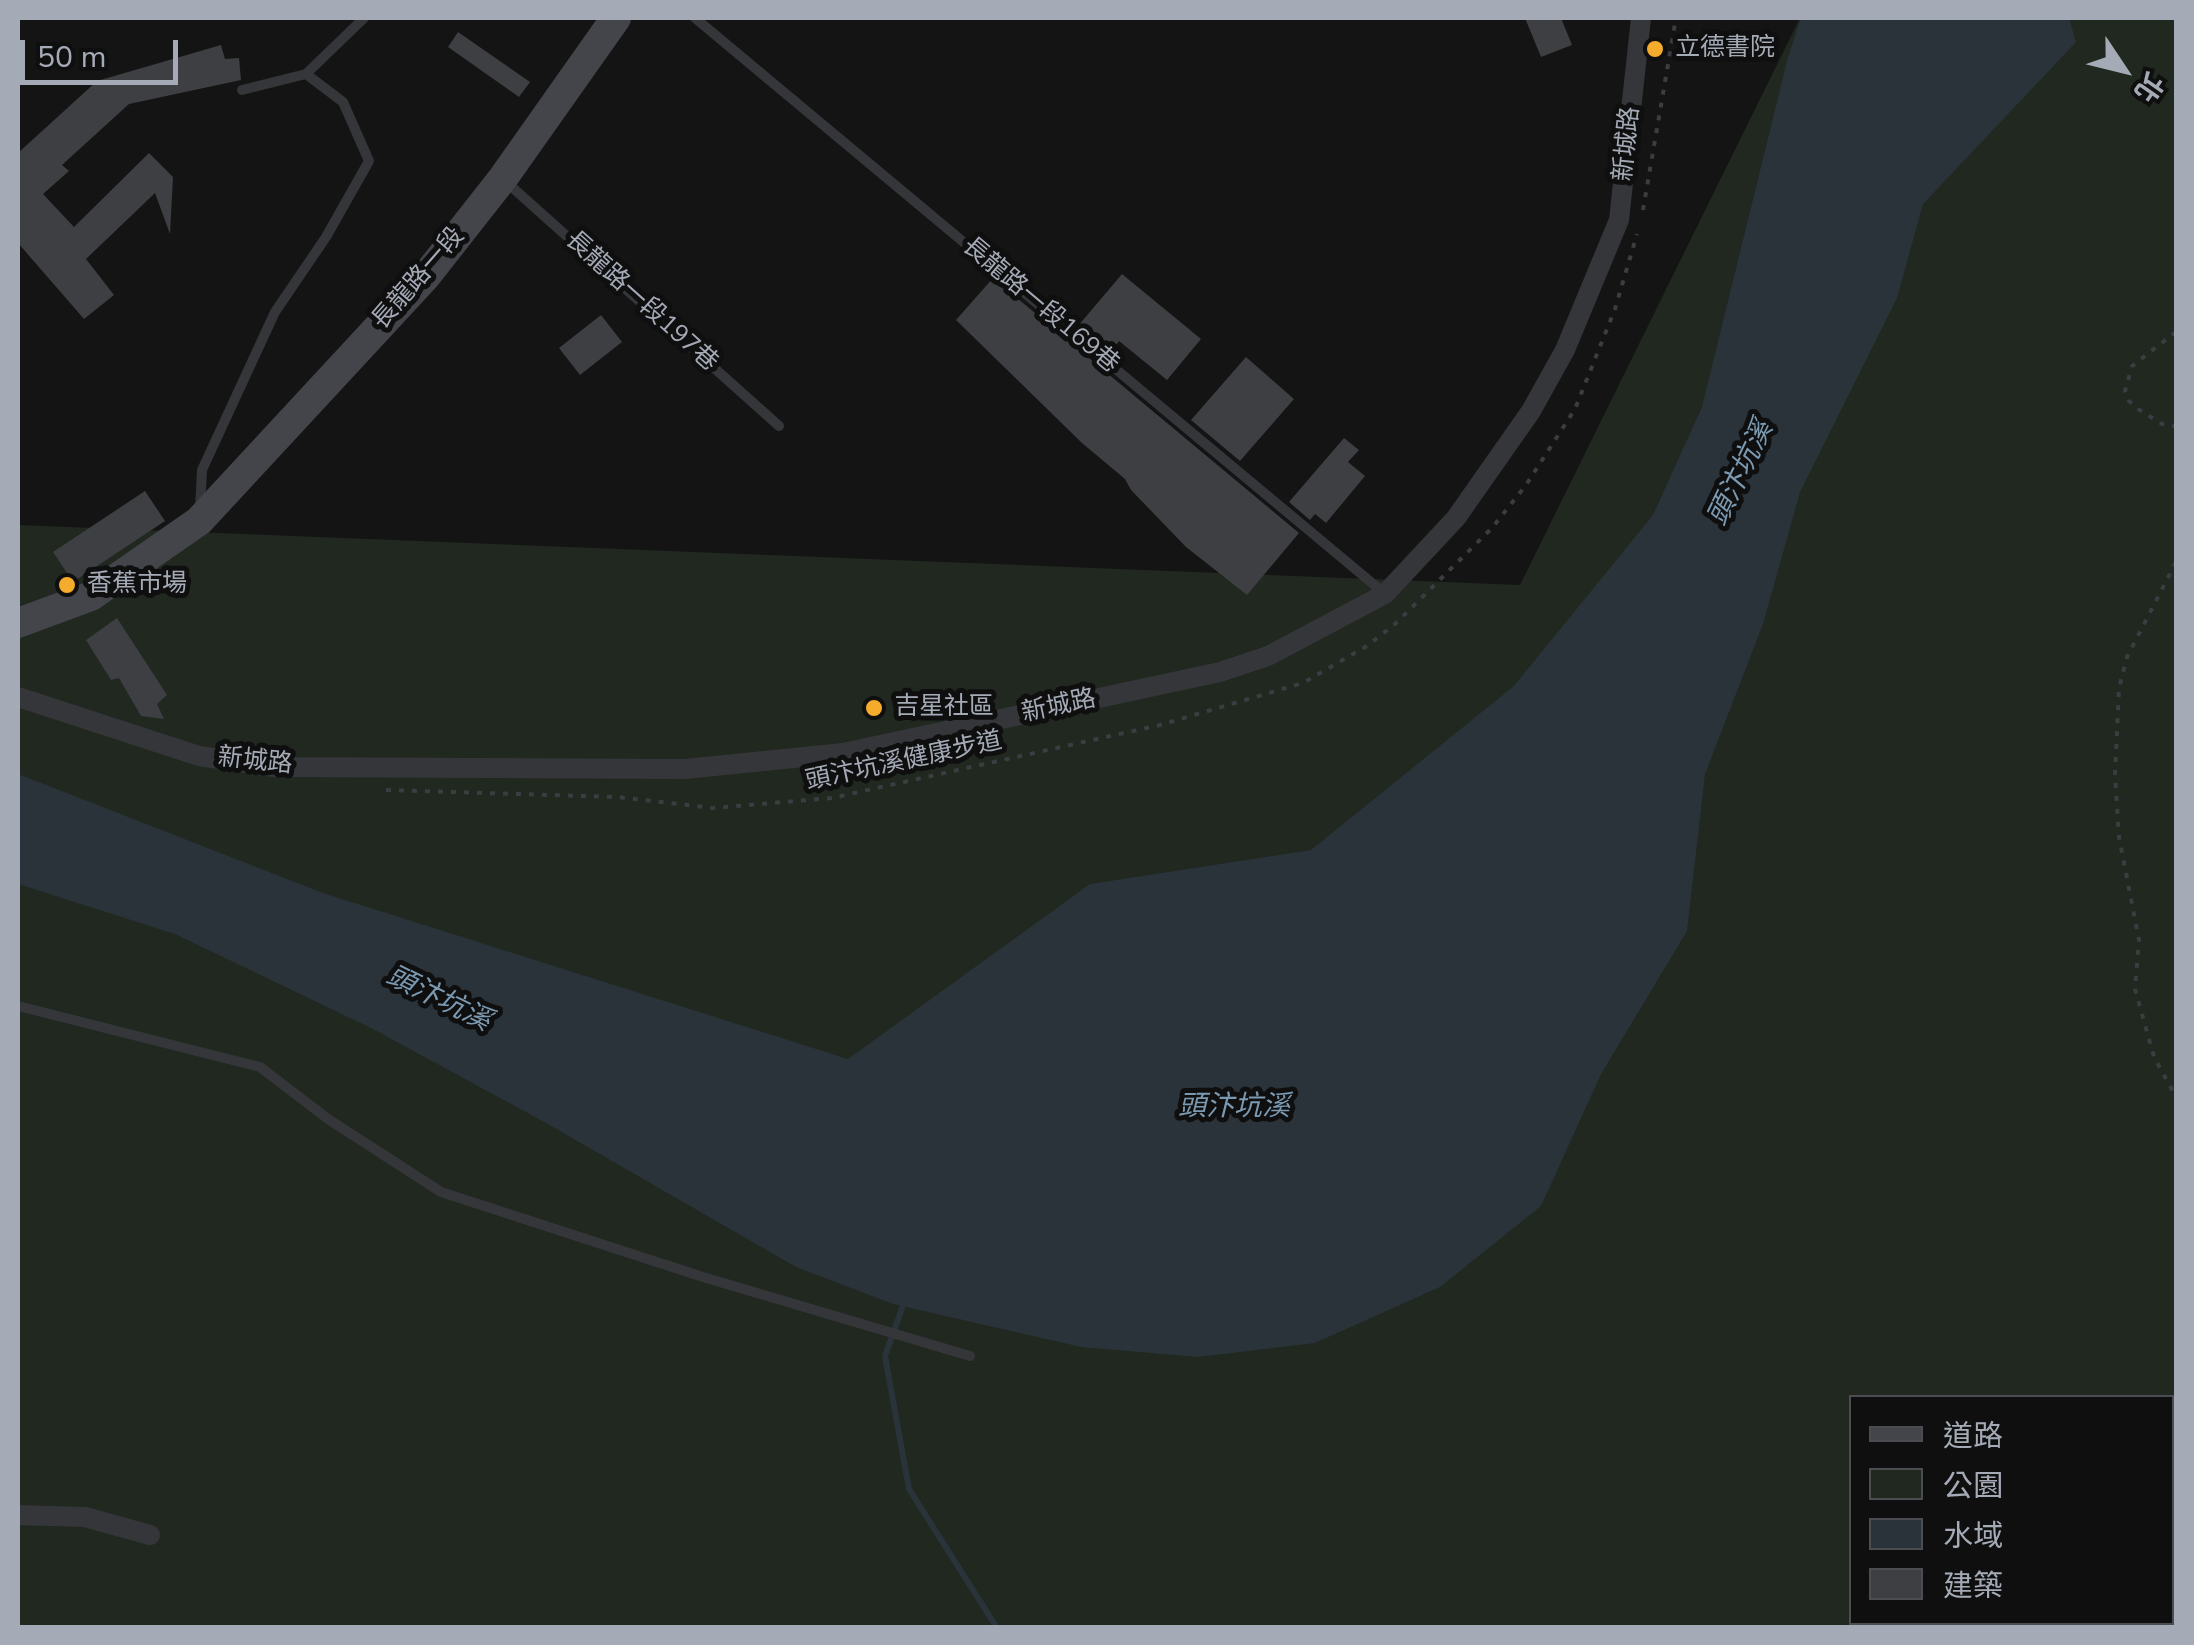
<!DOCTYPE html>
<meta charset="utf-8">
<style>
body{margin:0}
#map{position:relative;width:2194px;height:1645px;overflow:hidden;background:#141415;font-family:"Nunito Sans","Noto Sans TC",sans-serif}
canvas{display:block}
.frame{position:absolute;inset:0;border:20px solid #a5abb6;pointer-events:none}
.legend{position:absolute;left:1849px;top:1395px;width:325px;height:230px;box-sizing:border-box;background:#0f0f10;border:2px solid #4b4d52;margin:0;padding:12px 18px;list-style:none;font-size:30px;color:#a5abb6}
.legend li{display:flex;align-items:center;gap:20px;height:50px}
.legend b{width:50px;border:2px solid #4b4d52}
.north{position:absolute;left:2074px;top:20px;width:100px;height:100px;-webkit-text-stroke:8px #0f0f10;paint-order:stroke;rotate:125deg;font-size:28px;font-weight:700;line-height:40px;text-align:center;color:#a5abb6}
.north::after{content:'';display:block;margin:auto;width:35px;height:45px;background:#a5abb6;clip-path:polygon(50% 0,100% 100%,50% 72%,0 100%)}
.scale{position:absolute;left:20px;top:40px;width:158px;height:45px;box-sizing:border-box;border:5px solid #a5abb6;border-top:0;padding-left:12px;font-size:30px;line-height:35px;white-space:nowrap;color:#a5abb6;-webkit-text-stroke:8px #0f0f10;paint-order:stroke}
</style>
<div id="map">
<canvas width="2194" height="1645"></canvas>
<div class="frame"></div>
<ul class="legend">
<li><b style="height:12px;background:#43454a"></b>道路</li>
<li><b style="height:28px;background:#202820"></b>公園</li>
<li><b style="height:28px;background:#2a3339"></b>水域</li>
<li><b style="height:28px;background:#3e3f42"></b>建築</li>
</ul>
<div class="north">北</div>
<div class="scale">50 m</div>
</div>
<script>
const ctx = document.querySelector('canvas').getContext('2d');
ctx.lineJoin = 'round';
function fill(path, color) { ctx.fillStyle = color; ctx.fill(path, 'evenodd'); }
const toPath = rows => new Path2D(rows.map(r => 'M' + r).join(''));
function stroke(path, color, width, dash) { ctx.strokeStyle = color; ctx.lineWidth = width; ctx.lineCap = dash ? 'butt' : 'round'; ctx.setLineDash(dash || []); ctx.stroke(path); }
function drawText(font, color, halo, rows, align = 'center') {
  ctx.font = font + ' "Nunito Sans","Noto Sans TC",sans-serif'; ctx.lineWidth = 10; ctx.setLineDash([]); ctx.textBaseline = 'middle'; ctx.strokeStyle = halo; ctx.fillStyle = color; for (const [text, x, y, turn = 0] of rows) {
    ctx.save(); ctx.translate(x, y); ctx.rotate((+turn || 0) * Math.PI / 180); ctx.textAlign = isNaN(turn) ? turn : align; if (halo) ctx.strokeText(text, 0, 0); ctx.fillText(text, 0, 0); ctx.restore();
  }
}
fill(toPath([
 [1800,18,2176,18,2176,1627,18,1628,18,525,1520,585],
 [1852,1398,2172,1398,2172,1622,1852,1622]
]), '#202820');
fill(toPath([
 [1801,18,2069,18,2076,42,1923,204,1897,298,1800,492,1763,624,1705,774,1687,931,1601,1074,1541,1206,1440,1287,1315,1343,1198,1357,1081,1347,893,1304,796,1267,546,1123,373,1029,175,934,18,884,18,774,323,893,848,1059,1090,884,1311,850,1514,686,1653,515,1702,407,1788,57]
]), '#2a3339');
stroke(toPath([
 [905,1300,885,1356,909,1489,997,1628]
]), '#2a3339', 6);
fill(toPath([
 [1525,18,1561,18,1572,45,1541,57],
 [458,32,530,82,519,97,448,47],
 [221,45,225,59,239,58,241,80,129,104,62,165,69,171,43,194,74,227,149,153,173,177,170,234,155,193,86,259,114,295,84,319,18,243,18,153,97,81],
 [1122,274,1201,339,1167,380,1119,341,1110,353,1078,326],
 [993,278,1299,533,1247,595,1186,547,1131,490,1125,479,1082,443,956,320],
 [601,315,622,342,580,375,559,348],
 [1246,357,1294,399,1240,461,1191,420],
 [1344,438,1359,450,1348,462,1365,476,1326,523,1315,514,1310,520,1289,502],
 [145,491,165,521,73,582,53,552],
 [117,618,167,695,157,704,164,719,141,716,119,678,111,680,86,640]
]), '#3e3f42');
stroke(toPath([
 [1643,210,1676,18],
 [2176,332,2132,366,2125,391,2129,401,2138,409,2162,424,2176,426],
 [2176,562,2127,657,2119,688,2115,775,2119,837,2139,940,2135,989,2154,1057,2176,1097],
 [386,790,617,797,713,808,832,798,1160,725,1303,683,1367,646,1394,625,1492,528,1526,485,1575,409,1615,309,1637,234]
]), '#3b3d41', 4, [5, 8]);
stroke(toPath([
 [695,18,1384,593],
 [306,74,364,18],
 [504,180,779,426],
 [200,510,202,470,275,312,326,237,369,161,343,102,306,74,242,90],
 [18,1006,260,1067,328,1119,441,1192,703,1277,970,1356]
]), '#35363a', 10);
stroke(toPath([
 [18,697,199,756,274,767,685,769,843,753,1220,672,1268,656,1385,594,1456,518,1531,411,1565,350,1619,220,1641,18],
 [18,1515,85,1517,150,1535]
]), '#35363a', 20);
stroke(toPath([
 [18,623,91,596,199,521,426,276,503,178,616,18]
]), '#43454a', 30);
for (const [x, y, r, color] of [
 [1655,49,10,"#f5ac2c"],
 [67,585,10,"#f5ac2c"],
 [874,708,10,"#f5ac2c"]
]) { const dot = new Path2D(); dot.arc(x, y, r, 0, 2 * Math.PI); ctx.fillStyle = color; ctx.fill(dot); stroke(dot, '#0f0f10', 4); }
drawText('25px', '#a5abb6', '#0f0f10', [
 ["立德書院",1675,49],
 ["香蕉市場",87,585],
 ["吉星社區",894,708]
], 'left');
drawText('25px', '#a5abb6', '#0f0f10', [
 ["新城路",1628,144,-84],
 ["長龍路一段",419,279,-49],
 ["長龍路一段197巷",641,302,42],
 ["長龍路一段169巷",1040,306,40],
 ["新城路",1059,707,-12],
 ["新城路",255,762,6],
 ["頭汴坑溪健康步道",904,762,-12]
]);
drawText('italic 28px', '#7b9ab2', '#0f0f10', [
 ["頭汴坑溪",1742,474,-64],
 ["頭汴坑溪",438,1000,26],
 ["頭汴坑溪",1234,1108]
]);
</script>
